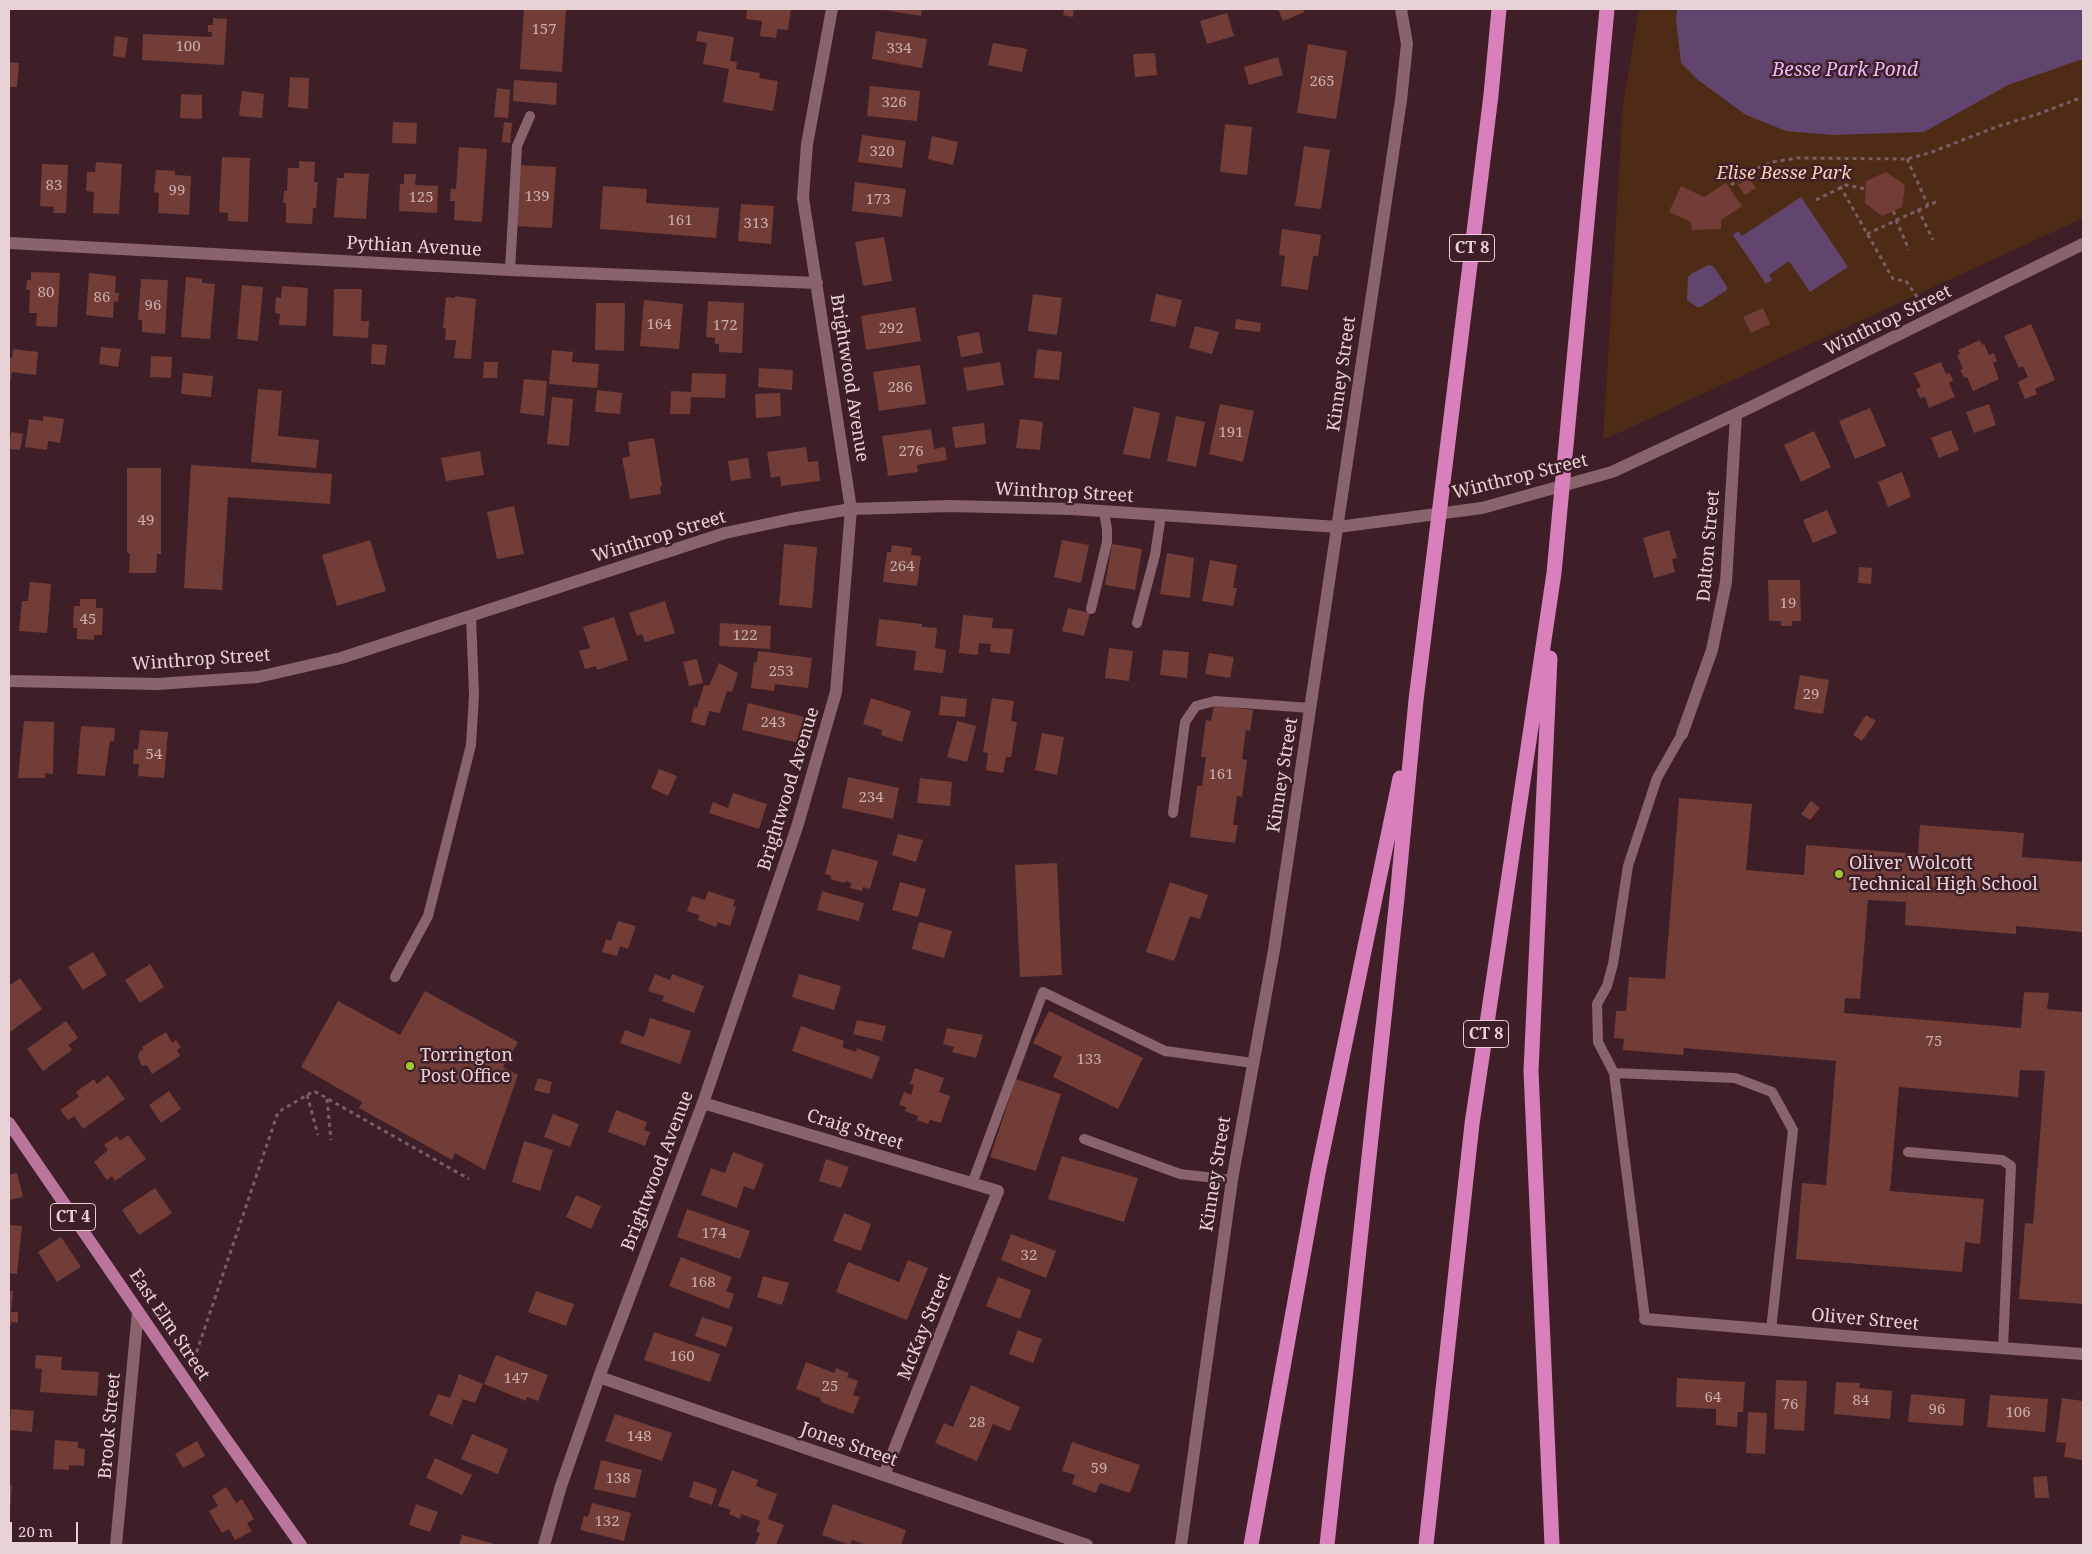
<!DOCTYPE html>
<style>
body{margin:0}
#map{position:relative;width:2092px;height:1554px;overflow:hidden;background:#3e1f27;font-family:"Noto Serif",serif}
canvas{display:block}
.frame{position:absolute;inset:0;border:10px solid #e8d2d6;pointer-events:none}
.scale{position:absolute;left:10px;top:1522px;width:68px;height:22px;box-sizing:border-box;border:2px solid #e8d2d6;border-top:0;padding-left:6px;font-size:15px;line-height:18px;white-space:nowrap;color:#e8d2d6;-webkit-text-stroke:4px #3e1f27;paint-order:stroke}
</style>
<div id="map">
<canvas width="2092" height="1554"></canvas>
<div class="frame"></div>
<div class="scale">20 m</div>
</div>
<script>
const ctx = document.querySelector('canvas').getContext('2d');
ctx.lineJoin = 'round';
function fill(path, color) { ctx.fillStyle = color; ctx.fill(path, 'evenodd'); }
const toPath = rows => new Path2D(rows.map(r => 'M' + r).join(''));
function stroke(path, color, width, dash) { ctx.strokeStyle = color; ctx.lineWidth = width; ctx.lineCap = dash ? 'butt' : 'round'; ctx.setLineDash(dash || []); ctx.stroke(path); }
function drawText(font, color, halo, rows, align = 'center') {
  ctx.font = font + ' "Noto Serif",serif'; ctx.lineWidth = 5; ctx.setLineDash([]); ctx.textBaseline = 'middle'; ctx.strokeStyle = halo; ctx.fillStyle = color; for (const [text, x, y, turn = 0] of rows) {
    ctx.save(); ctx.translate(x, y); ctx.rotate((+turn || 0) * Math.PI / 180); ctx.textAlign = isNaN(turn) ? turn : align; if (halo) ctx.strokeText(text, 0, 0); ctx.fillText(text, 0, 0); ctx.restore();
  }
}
fill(toPath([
 [1639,9,2083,9,2083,218,1603,440,1623,105]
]), '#4d2b15');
fill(toPath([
 [1677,9,2083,9,2083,59,2008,85,1924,132,1832,135,1786,131,1746,115,1698,80,1681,63,1676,19],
 [1801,197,1848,267,1810,292,1789,261,1769,275,1772,280,1766,284,1733,235,1738,231,1742,236],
 [1708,265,1713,266,1718,273,1727,287,1727,290,1701,307,1697,307,1687,300,1688,277,1691,274]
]), '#62456e');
fill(toPath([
 [524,9,566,9,562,72,520,69],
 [747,9,791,9,788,30,777,29,776,38,760,36,762,21,746,19],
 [878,9,922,9,921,16],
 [1064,9,1074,9,1073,17,1063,15],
 [1278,9,1303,9,1305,12,1283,21],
 [1227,13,1234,36,1207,44,1200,21],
 [213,18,227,19,224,65,142,60,143,34,212,37,212,32,208,32,208,25,213,25],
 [698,31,734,37,730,61,737,62,736,69,760,73,759,78,778,81,773,111,723,102,729,69,703,64,707,43,696,41],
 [876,31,927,39,922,68,872,59],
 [115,36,128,38,125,58,113,56],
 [993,43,1027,49,1022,72,988,65],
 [1308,44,1347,51,1336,119,1297,113],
 [1155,53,1157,75,1135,77,1133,54],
 [1278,57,1283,75,1249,85,1244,67],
 [9,62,19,63,17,87,9,87],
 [290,77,309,78,308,109,288,107],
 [514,80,557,83,556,105,513,101],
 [870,86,920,91,917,121,867,116],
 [497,88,510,90,508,118,494,117],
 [242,91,264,94,262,118,239,116],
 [181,94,202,95,202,119,180,118],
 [393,122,417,123,416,144,392,143],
 [504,122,512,123,510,143,502,142],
 [1225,124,1252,127,1247,175,1220,172],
 [862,135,906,141,902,168,858,162],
 [932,136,958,142,953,165,928,159],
 [1304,146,1330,150,1321,209,1295,206],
 [459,147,487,149,482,222,454,220,455,201,450,201,451,188,456,189],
 [222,157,250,158,248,222,228,221,228,213,219,212],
 [299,161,315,162,314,182,318,182,316,208,313,208,312,224,286,223,286,203,283,203,284,191,287,191,288,168,299,168],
 [96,162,122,164,119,214,93,213,94,192,86,191,87,172,95,172],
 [42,164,68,165,66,213,53,213,54,207,40,206],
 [519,165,556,167,552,228,515,226],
 [156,170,175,171,175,175,191,176,189,215,158,213,159,193,154,192],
 [1886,172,1905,185,1902,207,1882,216,1865,203,1866,181],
 [344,173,369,174,366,219,334,217,337,178,344,178],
 [404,174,416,174,415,185,438,186,437,213,399,211,400,184,404,184],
 [1749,178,1756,188,1745,195,1738,185],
 [855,182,906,189,902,217,852,211],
 [1726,183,1742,206,1721,220,1721,229,1692,230,1691,222,1669,212,1681,186,1704,197],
 [603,186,647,189,646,203,719,208,716,238,600,229],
 [741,204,774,206,771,244,738,241],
 [1282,229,1321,235,1318,256,1313,256,1308,290,1281,286,1285,256,1279,255],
 [884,237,892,281,863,286,855,242],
 [31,272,60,273,57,327,36,326,37,313,29,313,30,290,26,290,27,280,31,280],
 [89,273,116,276,115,293,119,293,118,302,114,301,113,318,86,315],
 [186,277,202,279,202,283,215,284,210,339,181,337],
 [141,279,168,280,165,334,142,332,142,320,138,320],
 [242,285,263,287,258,341,237,339],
 [282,286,308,288,306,326,279,325,280,314,275,313,276,297,281,298],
 [334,289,362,289,361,321,369,321,368,338,333,336],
 [1033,294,1062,298,1057,335,1028,331],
 [1156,294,1182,300,1175,327,1150,321],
 [455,296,476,299,471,359,454,358,456,340,445,340,446,328,443,328,446,297,455,298],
 [644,300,683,304,679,349,640,346],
 [708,301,744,303,742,353,719,352,719,344,715,344,715,338,706,337],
 [596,303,625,303,624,351,595,350],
 [915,307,921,341,866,350,861,316],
 [1763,308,1770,324,1751,333,1743,317],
 [1236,319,1261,323,1260,332,1235,329],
 [2031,324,2055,380,2035,389,2037,394,2025,399,2018,382,2028,377,2023,366,2019,368,2004,336],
 [1195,326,1219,332,1212,354,1189,348],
 [979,332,983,353,961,357,957,336],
 [1980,340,1982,345,1984,344,1989,355,1994,353,1997,361,1993,363,1999,379,1973,391,1967,377,1964,378,1960,370,1963,369,1957,355,1960,354,1958,350],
 [372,344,387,345,385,365,371,364],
 [101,347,121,349,118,367,99,364],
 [13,349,38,352,36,375,12,372,9,387,9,357,12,358],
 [1037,349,1062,352,1059,380,1034,378],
 [552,350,573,352,572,362,599,364,597,388,549,384],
 [151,356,172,357,171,378,150,377],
 [484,362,498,362,497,378,483,378],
 [1000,362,1004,385,967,391,963,368],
 [1941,362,1946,374,1950,373,1953,381,1949,383,1955,397,1929,408,1925,397,1920,398,1916,389,1921,387,1914,373],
 [920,365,926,404,879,411,873,372],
 [759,368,793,370,792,390,758,387],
 [183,373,213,376,211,397,181,394],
 [692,373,726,374,725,398,691,397,690,414,670,414,671,391,691,392],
 [524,379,547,381,544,416,520,413],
 [258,389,282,391,278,436,319,440,316,468,251,462],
 [597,390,622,393,620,414,595,412],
 [780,393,781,416,756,418,755,394],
 [552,397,573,399,569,446,547,444],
 [1220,404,1254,411,1243,462,1209,454],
 [1989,404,1996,425,1974,433,1966,412],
 [1134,407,1160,413,1150,459,1123,454],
 [1870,408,1886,446,1855,459,1839,421],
 [43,416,64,419,60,443,48,441,47,450,25,447,29,419,43,421],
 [1176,416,1205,422,1196,467,1167,461],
 [1020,419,1043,422,1040,450,1016,448],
 [984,423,986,444,955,448,952,427],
 [931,429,934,449,945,447,947,460,917,465,918,472,888,476,882,436],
 [1951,430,1959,450,1939,458,1931,438],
 [1814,431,1831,467,1801,482,1784,445],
 [11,432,23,434,20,450,9,449],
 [654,438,662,486,660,487,661,494,630,499,622,458,630,456,628,442],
 [806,447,808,462,818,461,820,481,781,486,780,476,771,478,767,452],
 [480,451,484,475,446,481,441,458],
 [748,458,751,478,731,481,728,461],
 [191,465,332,474,330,504,228,497,222,590,184,588],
 [127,468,161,468,161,554,157,554,156,573,129,573,130,554,127,552],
 [1902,472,1911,497,1888,507,1878,482],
 [514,506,524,554,497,559,487,512],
 [1827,510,1837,533,1813,543,1803,520],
 [1669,530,1677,558,1672,559,1675,572,1654,578,1643,538],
 [370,540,386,591,337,606,322,555],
 [1062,540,1089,545,1081,583,1054,577],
 [784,544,817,547,812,608,779,605],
 [1112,544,1142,549,1135,590,1105,585],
 [892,545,912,548,911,555,921,556,917,586,883,582,887,552,891,552],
 [1167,553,1194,558,1190,598,1160,594],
 [1210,560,1237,565,1233,588,1237,588,1233,606,1202,601],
 [1859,567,1872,568,1871,584,1858,583],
 [1768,580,1800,580,1801,621,1792,621,1792,626,1781,626,1781,621,1769,621],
 [30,582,51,584,47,633,19,631,22,601,28,601],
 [80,599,96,599,96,608,103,608,102,635,94,635,94,640,77,639,77,628,73,628,74,606,80,606],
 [665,601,675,633,645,642,642,634,637,636,629,613],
 [1068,608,1090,613,1084,636,1062,631],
 [963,615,993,618,992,628,1013,629,1010,654,990,652,991,644,979,643,978,655,959,653],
 [614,617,628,660,597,670,596,666,585,669,579,651,590,648,583,627],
 [879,619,922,624,922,627,937,628,935,648,946,650,943,673,914,670,916,651,876,646],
 [720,623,771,626,770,649,719,646],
 [1109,648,1133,651,1129,681,1105,678],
 [1163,650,1189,652,1187,678,1160,675],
 [758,651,812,658,808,688,775,684,774,691,751,688,754,662,757,662],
 [1209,653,1234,657,1230,678,1205,674],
 [697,659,703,683,689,686,683,662],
 [719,663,738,673,732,692,727,691,720,713,709,711,705,726,691,722,694,707,697,708,704,685,709,686],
 [1800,675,1829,680,1823,714,1794,709],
 [941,696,967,699,965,717,939,715],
 [871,698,911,711,902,742,881,735,882,730,863,724],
 [992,698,1014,701,1011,721,1017,722,1011,757,1006,757,1003,773,986,770,988,753,983,752],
 [748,703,805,717,799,743,742,730],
 [1214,705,1253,710,1250,731,1246,730,1242,759,1247,760,1242,797,1237,796,1233,825,1238,825,1235,843,1190,837,1197,786,1202,786,1206,757,1201,757,1206,720,1211,721],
 [1866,715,1876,721,1862,741,1853,735],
 [24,721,54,722,53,774,45,773,45,778,18,778],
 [957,721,976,726,967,762,947,757],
 [81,726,115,728,114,741,110,741,105,776,77,774],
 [140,730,168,732,164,778,138,776,139,764,133,764,134,749,138,750],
 [1042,733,1064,737,1057,775,1035,770],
 [659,769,677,776,668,796,651,788],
 [848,777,899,788,893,819,842,808],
 [920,778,952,782,950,806,917,803],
 [733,793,767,804,759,829,709,813,713,802,728,808],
 [1679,798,1752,804,1746,870,1804,875,1806,845,1918,854,1920,825,2024,833,2022,857,2083,862,2083,932,2016,926,2016,934,1905,925,1906,902,1868,900,1860,999,1845,998,1844,1013,2021,1028,2024,992,2049,993,2047,1009,2083,1012,2083,1304,2019,1299,2025,1223,2033,1224,2045,1071,2020,1070,2018,1097,1899,1087,1890,1191,1984,1199,1980,1244,1965,1242,1962,1272,1796,1259,1802,1183,1826,1185,1836,1061,1684,1048,1683,1055,1623,1050,1624,1039,1614,1038,1616,1011,1626,1011,1629,977,1665,979],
 [1811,801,1820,808,1810,820,1801,814],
 [898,834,923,840,916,862,892,855],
 [832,849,878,861,870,889,863,887,862,891,850,888,851,883,845,881,845,883,830,879,831,876,825,874],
 [1057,863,1062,975,1020,977,1015,865],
 [900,882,926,889,918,917,892,910],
 [1170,882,1208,895,1200,919,1190,916,1174,961,1146,952],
 [708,891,735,900,733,906,736,907,730,926,718,922,716,927,698,920,699,915,687,911,692,896,705,900],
 [822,891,864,903,859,921,817,910],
 [618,921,636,926,628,949,620,946,617,956,602,952,606,939,611,941],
 [919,922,952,931,944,958,912,949],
 [93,952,107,975,83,990,68,967],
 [150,964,164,987,140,1003,125,980],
 [655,974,670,980,672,974,704,986,694,1013,662,1001,664,996,648,991],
 [799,974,841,986,834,1010,792,997],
 [20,978,42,1009,10,1032,9,986],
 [425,991,518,1042,503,1067,518,1075,485,1170,455,1153,452,1160,359,1108,362,1102,301,1067,338,1001,400,1035],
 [1049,1011,1143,1058,1118,1109,1053,1077,1062,1057,1033,1043],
 [650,1018,691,1031,680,1064,620,1043,625,1030,644,1037],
 [857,1020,886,1026,882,1041,853,1034],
 [66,1021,78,1038,68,1045,72,1050,43,1071,27,1049],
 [801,1026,844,1041,842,1047,856,1052,857,1048,880,1057,872,1079,792,1051],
 [947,1028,983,1035,976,1058,952,1052,954,1047,943,1044],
 [166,1032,172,1043,176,1040,181,1047,177,1050,180,1056,152,1074,147,1065,142,1066,138,1057,139,1052,143,1050,142,1047],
 [915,1068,944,1078,939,1092,950,1096,941,1123,930,1120,928,1124,917,1120,918,1116,905,1111,906,1107,899,1105,904,1092,911,1095,914,1085,910,1084],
 [108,1075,125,1099,83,1129,74,1116,68,1120,60,1110,79,1097,76,1092,94,1079,97,1084],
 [538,1078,552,1082,549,1094,534,1090],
 [1016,1079,1061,1094,1036,1171,990,1157],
 [169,1091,181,1109,161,1123,149,1105],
 [616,1110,647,1122,644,1130,650,1132,645,1146,608,1132],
 [553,1114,579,1124,570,1147,544,1137],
 [128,1135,146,1159,115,1181,112,1176,107,1180,94,1162,108,1150,104,1145,117,1136,120,1141],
 [524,1141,553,1150,540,1191,512,1182],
 [733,1152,764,1164,754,1190,744,1186,737,1208,701,1195,711,1168,725,1173],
 [1062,1156,1138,1178,1124,1222,1048,1199],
 [826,1159,849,1167,841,1188,819,1181],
 [17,1173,23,1197,9,1200,9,1175],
 [155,1188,172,1213,139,1235,122,1210],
 [576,1195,601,1206,591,1229,566,1217],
 [687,1209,750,1231,740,1259,677,1237],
 [844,1213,871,1224,861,1251,833,1241],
 [9,1225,22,1226,17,1274,9,1273],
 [1011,1234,1056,1251,1046,1278,1001,1260],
 [61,1237,81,1267,57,1282,38,1252],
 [681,1257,732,1277,726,1291,734,1294,729,1309,669,1286],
 [908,1260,928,1268,907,1320,836,1292,848,1262,899,1282],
 [763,1276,789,1283,782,1305,757,1297],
 [998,1277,1031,1290,1020,1319,986,1306],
 [9,1291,13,1291,11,1312,18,1312,18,1323,11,1322,11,1326,9,1326],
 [536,1291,574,1304,566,1326,528,1312],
 [702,1317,733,1327,726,1347,695,1336],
 [1018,1330,1042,1339,1033,1363,1009,1354],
 [654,1332,720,1354,710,1382,644,1360],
 [36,1355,62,1357,61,1370,99,1372,97,1396,40,1392,42,1369,35,1368],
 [496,1355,548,1375,538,1401,527,1397,526,1401,484,1384],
 [806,1362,834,1373,836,1368,849,1373,847,1377,858,1381,853,1395,860,1397,853,1414,821,1402,820,1398,796,1389],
 [459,1374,483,1384,475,1403,463,1399,452,1425,429,1415,438,1394,450,1398],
 [1677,1378,1745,1382,1743,1412,1738,1412,1737,1427,1716,1425,1716,1409,1676,1407],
 [1776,1380,1807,1381,1804,1431,1774,1429],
 [1836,1382,1860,1383,1859,1388,1892,1391,1890,1419,1834,1414],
 [971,1385,1020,1407,1010,1431,993,1424,977,1461,935,1443,944,1423,953,1427],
 [1911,1394,1965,1399,1963,1426,1908,1422],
 [1990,1395,2048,1399,2045,1432,1987,1427],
 [2062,1398,2083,1401,2083,1460,2064,1457,2066,1443,2056,1442],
 [11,1409,34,1411,32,1432,9,1430],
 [1748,1412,1767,1413,1765,1454,1746,1453],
 [615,1414,672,1433,662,1461,605,1441],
 [472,1434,508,1449,498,1474,461,1459],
 [55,1440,78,1442,78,1448,85,1449,84,1466,69,1465,69,1470,53,1469],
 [197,1441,205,1456,183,1468,175,1454],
 [1072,1442,1140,1465,1130,1493,1100,1483,1096,1493,1072,1484,1075,1475,1062,1471],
 [435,1458,472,1475,462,1495,426,1478],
 [601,1460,642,1470,635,1498,594,1489],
 [732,1470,758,1480,756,1486,777,1494,768,1519,784,1525,776,1545,755,1545,760,1533,756,1532,760,1521,741,1514,740,1519,729,1514,731,1510,718,1506],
 [2047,1476,2049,1498,2035,1498,2033,1477],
 [694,1481,717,1489,712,1505,689,1497],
 [9,1485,12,1485,10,1513,9,1513],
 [226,1487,236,1503,242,1499,254,1519,247,1523,252,1531,235,1540,229,1529,222,1533,209,1511,218,1506,212,1496],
 [592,1503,631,1513,624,1541,580,1530,584,1516,588,1517],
 [416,1504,438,1512,430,1532,409,1525],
 [833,1504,906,1530,901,1545,866,1545,852,1540,850,1545,822,1535],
 [462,1535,498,1545,459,1545]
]), '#723d37');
stroke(toPath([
 [1907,159,1928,205],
 [1731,185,1755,169,1773,162,1797,158,1907,159,1929,153,1999,126,2038,114,2083,97],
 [1840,186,1893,279,1906,281,1922,304],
 [1816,200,1846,185,1866,189],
 [1918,209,1933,240],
 [1893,211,1897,219],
 [1896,220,1909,250],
 [1867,234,1938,201],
 [307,1095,318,1135],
 [327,1099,331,1140],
 [191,1358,197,1351,278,1112,314,1091,469,1179]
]), '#7a5e65', 3, [4, 4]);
stroke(toPath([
 [510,270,517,146,530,116],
 [1091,609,1107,542,1107,529,1104,512],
 [1137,623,1155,555,1161,515],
 [1173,813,1185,722,1196,706,1215,701,1310,708],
 [395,977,428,916,471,745,474,695,471,616],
 [1614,1073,1735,1078,1772,1092,1793,1130,1771,1330],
 [1084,1139,1180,1174,1232,1180],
 [1908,1152,2002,1160,2011,1166,2003,1348],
 [972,1184,1043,992,1165,1051,1253,1063],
 [1645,1319,1614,1073,1598,1042,1597,1004,1607,986,1613,964,1628,866,1657,778,1682,734]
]), '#89646c', 10);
stroke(toPath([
 [9,243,510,270,817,283],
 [1682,734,1712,650,1726,582,1736,415],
 [703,1103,998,1191,884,1475],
 [1645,1319,1905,1341,2083,1354],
 [599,1377,1087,1545],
 [116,1545,138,1311],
 [544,1545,561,1486,599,1377,703,1103,797,827,836,692,851,509,803,198,807,144,832,9],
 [1181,1545,1232,1180,1274,950,1401,100,1407,44,1401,9]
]), '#89646c', 12);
stroke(toPath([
 [9,681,158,684,258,677,341,658,725,533,791,519,851,509,950,506,1072,509,1338,527,1482,508,1612,472,1751,407,2083,244]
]), '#89646c', 12);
stroke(toPath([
 [9,1123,218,1428,301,1545]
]), '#b9759c', 12);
stroke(toPath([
 [1550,658,1531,1071,1552,1545],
 [1251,1545,1318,1173,1400,778],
 [1327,1545,1397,898,1416,700,1491,95,1499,9],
 [1426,1545,1472,1124,1554,573,1607,9]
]), '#d980bc', 15);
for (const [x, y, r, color] of [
 [1839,874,5,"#a0c92c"],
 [410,1066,5,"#a0c92c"]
]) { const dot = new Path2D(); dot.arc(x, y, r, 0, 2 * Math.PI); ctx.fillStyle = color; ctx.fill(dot); stroke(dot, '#3e1f27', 2); }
drawText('15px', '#caadae', null, [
 ["157",544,30],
 ["100",188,47],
 ["334",899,49],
 ["265",1322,82],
 ["326",894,103],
 ["320",882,152],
 ["83",54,186],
 ["99",177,191],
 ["139",537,197],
 ["125",421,198],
 ["173",878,200],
 ["161",680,221],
 ["313",756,224],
 ["80",46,293],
 ["86",102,298],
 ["96",153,306],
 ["164",659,325],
 ["172",725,326],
 ["292",891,329],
 ["286",900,388],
 ["191",1231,433],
 ["276",911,452],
 ["49",146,521],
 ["264",902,567],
 ["19",1788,604],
 ["45",88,620],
 ["122",745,636],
 ["253",781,672],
 ["29",1811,695],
 ["243",773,723],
 ["54",154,755],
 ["161",1221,775],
 ["234",871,798],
 ["75",1934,1042],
 ["133",1089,1060],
 ["174",714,1234],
 ["32",1029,1256],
 ["168",703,1283],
 ["160",682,1357],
 ["147",516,1379],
 ["25",830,1387],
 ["64",1713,1398],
 ["84",1861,1401],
 ["76",1790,1405],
 ["96",1937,1410],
 ["106",2018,1413],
 ["28",977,1423],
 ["148",639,1437],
 ["59",1099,1469],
 ["138",618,1479],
 ["132",607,1522]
]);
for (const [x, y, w] of [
 [1472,248,45],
 [1486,1034,45],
 [73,1217,45]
]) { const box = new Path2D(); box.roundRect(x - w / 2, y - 13.5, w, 27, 4); ctx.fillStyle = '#3e1f27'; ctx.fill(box); stroke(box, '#e8d2d6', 1); }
drawText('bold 16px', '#e8d2d6', null, [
 ["CT 8",1472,248],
 ["CT 8",1486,1034],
 ["CT 4",73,1217]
]);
drawText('italic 18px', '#fcceb3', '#3e1f27', [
 ["Elise Besse Park",1784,174]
]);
drawText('18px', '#e8d2d6', '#3e1f27', [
 ["Pythian Avenue",414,247,3],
 ["Winthrop Street",1888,321,-26],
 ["Kinney Street",1342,374,-82],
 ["Brightwood Avenue",849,378,81],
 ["Winthrop Street",1520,477,-14],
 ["Winthrop Street",1064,493,3],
 ["Winthrop Street",659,537,-17],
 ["Dalton Street",1709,546,-85],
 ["Winthrop Street",201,660,-4],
 ["Kinney Street",1283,775,-81],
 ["Brightwood Avenue",789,789,-73],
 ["Craig Street",855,1130,17],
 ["Brightwood Avenue",658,1171,-69],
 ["Kinney Street",1216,1174,-81],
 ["Oliver Street",1865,1320,5],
 ["East Elm Street",169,1325,56],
 ["McKay Street",925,1327,-68],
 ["Brook Street",110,1426,-85],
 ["Jones Street",849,1445,19]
]);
drawText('18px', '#e8d2d6', '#3e1f27', [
 ["Oliver Wolcott",1849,864],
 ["Technical High School",1849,885],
 ["Torrington",420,1056],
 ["Post Office",420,1077]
], 'left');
drawText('italic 19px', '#eabafd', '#3e1f27', [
 ["Besse Park Pond",1845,71]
]);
</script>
